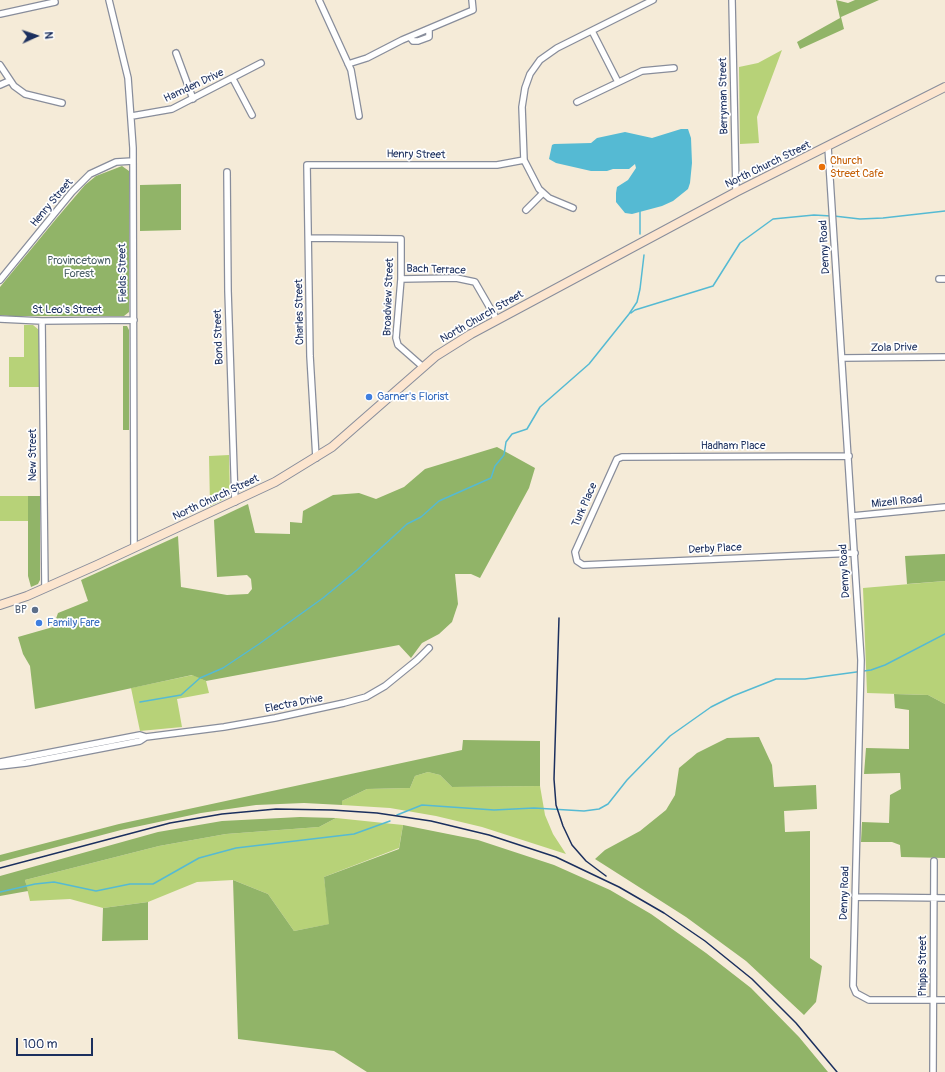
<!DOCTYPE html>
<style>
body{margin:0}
#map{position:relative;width:945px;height:1072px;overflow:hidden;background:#f5ebd8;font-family:Pangolin,sans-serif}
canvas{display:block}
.north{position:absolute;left:16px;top:16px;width:40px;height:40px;-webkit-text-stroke:3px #fff;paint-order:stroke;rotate:87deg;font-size:11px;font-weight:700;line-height:16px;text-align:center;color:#1b2f5e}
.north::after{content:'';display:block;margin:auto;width:14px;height:18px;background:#1b2f5e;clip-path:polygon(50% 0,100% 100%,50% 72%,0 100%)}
.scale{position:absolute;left:16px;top:1038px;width:77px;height:18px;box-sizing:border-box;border:2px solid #1b2f5e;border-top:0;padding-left:5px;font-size:12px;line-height:14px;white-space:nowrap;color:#1b2f5e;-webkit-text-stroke:3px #fff;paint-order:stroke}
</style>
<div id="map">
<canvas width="945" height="1072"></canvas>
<div class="north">N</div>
<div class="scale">100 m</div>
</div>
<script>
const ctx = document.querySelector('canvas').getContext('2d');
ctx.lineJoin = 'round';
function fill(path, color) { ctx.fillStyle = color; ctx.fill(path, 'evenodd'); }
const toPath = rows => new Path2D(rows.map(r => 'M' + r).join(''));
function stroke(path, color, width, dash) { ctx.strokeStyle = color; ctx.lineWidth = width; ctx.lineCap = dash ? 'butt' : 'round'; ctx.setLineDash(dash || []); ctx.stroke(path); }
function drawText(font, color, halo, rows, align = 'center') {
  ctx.font = font + ' Pangolin,sans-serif'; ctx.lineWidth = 3.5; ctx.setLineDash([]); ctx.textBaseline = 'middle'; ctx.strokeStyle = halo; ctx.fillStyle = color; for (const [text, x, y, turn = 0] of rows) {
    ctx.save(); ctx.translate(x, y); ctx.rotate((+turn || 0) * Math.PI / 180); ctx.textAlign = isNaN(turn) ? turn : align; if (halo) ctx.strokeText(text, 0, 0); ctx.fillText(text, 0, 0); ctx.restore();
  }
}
fill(toPath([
 [782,50,757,117,759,143,740,144,739,67,758,63],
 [24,325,33,325,39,330,39,387,9,387,9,357,24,357],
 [229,455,230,496,210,506,209,456],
 [0,496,28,496,28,521,0,521],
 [945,581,945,704,928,695,867,693,863,588],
 [193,675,206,681,209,693,177,699,182,727,140,731,131,688],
 [428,772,440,775,452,787,540,786,545,815,553,834,566,854,482,827,436,816,390,808,342,805,342,801,367,789,410,788,415,776],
 [336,818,403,825,399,848,324,877,330,924,294,931,268,894,233,880,197,882,148,902,103,908,70,899,30,901,25,880,159,846,226,834,319,827]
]), '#b7d278');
fill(toPath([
 [836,0,848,3,855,0,879,0,841,17,844,29,800,49,797,42,840,18],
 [122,166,129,171,129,312,124,316,10,316,0,315,0,287,56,219,85,185,96,176],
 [181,184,181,230,140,231,140,185],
 [123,326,127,326,129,330,129,430,123,430],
 [497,447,535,468,529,488,480,578,471,574,455,574,458,604,452,622,439,634,422,643,411,658,399,645,206,681,192,675,35,709,30,666,23,654,18,637,53,627,58,613,88,601,81,580,178,536,181,587,227,595,248,594,252,589,251,579,247,575,217,577,214,520,248,504,255,533,290,534,290,522,302,523,303,511,333,495,359,493,376,499,404,487,425,469],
 [28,496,40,496,40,580,38,584,31,587,28,576],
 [945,554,945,581,907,584,905,556],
 [894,694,928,695,945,704,945,858,901,857,900,845,892,842,861,842,862,822,889,823,890,795,901,789,900,773,864,774,866,748,909,749,909,710,895,708],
 [759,737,772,765,774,787,816,785,817,809,784,811,785,832,810,831,810,958,822,966,816,1002,804,1015,746,961,686,917,595,859,605,850,640,831,666,810,675,795,679,768,697,753,727,738],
 [463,740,540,741,540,786,452,787,440,775,428,772,415,776,410,788,367,789,342,801,342,805,304,803,256,805,201,813,121,830,0,862,0,855,119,824,462,750],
 [300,817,336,818,319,827,226,834,159,846,25,880,28,891,0,896,0,876,158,832,222,821],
 [403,825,478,840,554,865,610,890,651,914,706,953,751,988,799,1037,828,1072,367,1072,334,1051,238,1039,233,880,268,894,294,931,329,924,324,877,399,849],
 [148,902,148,940,102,941,103,908]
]), '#91b468');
fill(toPath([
 [681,129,688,129,691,138,692,163,690,183,688,189,673,201,662,206,632,214,625,213,616,202,616,193,617,187,628,180,636,168,635,164,629,169,613,169,607,171,591,171,556,163,549,159,552,145,554,144,591,143,597,138,625,132,652,138]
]), '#55bad3');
stroke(toPath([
 [640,211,640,234],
 [834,216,860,219,883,218,945,211],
 [631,313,635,310,713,286,740,243,773,219,814,215,831,216],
 [140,702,181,695,200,678,223,668,259,644,323,598,357,570,407,524,421,517,439,501,491,478,495,466,504,455,506,442,512,434,527,429,540,407,589,364,629,314,637,302,640,289,644,255],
 [397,815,422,805,494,810,534,808,584,811,599,809,608,804,627,780,670,736,711,707,733,696,776,679,805,679,871,670,885,665,945,634],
 [0,892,35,884,54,882,96,891,130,884,153,884,199,858,236,848,354,834,390,821]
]), '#55bad3', 1.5);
const street = toPath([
 [109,0,128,78,133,148,134,548],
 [319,0,351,70,359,116],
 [732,0,736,192],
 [0,14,55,2],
 [592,31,618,82],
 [410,37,413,41,418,41,429,37,429,29],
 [176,53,193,99],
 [348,64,367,58,402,40,473,10,472,0],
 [0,65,14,86,25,94,62,103],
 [233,79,252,115],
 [0,85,9,81],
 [577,102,642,71,674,68],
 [132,116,172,109,261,63],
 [828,147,861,660,853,986,856,993,869,1000,945,1000],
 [227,172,228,291,235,502],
 [573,208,549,198,539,189,524,160,522,107,525,88,530,74,540,60,557,48,653,0],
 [526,210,543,193],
 [309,238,401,239,401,279,396,338,398,345,423,367],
 [401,279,456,278,475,282,497,320],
 [939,279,945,279],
 [0,280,72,192,90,174,116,162,133,161],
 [0,319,42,321,134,320],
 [42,321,45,588],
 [842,358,945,357],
 [849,456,622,457,617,459,575,552,577,561,583,565,855,553],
 [316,458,310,356,307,165,497,165,524,160],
 [852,516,945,507],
 [0,762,140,735,146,737],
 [0,766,26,763,140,741,146,737,224,727,275,718,344,703,366,697,385,686,417,660,429,648],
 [855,897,945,898],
 [933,1072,934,861]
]);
const secondary = toPath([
 [0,605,27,596,97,565,275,482,332,447,436,356,471,334,736,192,945,87]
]);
stroke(street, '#888d9b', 8);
stroke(secondary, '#888d9b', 10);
stroke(street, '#fff', 5.5);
stroke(secondary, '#fce5cf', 8);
stroke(toPath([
 [559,618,554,779,556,805,563,826,572,845,586,861,606,876],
 [0,868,170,823,222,814,276,809,332,810,377,813,431,821,489,835,556,857,619,887,664,913,705,941,752,979,796,1023,837,1072]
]), '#1b2f5e', 1.5);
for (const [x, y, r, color] of [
 [822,167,4,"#e8710a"],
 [369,397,4,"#3f7fe0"],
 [35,610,4,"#5c6f8a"],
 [39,623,4,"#3f7fe0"]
]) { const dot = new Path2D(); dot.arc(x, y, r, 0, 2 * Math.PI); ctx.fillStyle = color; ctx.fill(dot); stroke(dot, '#fff', 1.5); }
drawText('11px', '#1b2f5e', '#fff', [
 ["Hamden Drive",194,86,-25],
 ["Berryman Street",724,96,-91],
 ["Henry Street",416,155,1],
 ["North Church Street",768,165,-26],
 ["Henry Street",52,203,-50],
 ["Denny Road",825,247,-93],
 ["Bach Terrace",436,270,2],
 ["Fields Street",123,273,-91],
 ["Broadview Street",389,297,-88],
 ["St Leo's Street",67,310],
 ["Charles Street",300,312,-91],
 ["North Church Street",482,317,-30],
 ["Bond Street",219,337,-92],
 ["Zola Drive",894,348,-1],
 ["Hadham Place",733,446],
 ["New Street",33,455,-90],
 ["North Church Street",216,498,-25],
 ["Mizell Road",897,502,-6],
 ["Turk Place",585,505,-66],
 ["Derby Place",715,549,-3],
 ["Denny Road",845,571,-93],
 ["Electra Drive",294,704,-11],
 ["Denny Road",845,893,-88],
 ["Phipps Street",923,966,-90]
]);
drawText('11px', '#c56008', '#fff', [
 ["Church",830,161],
 ["Street Cafe",830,174]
], 'left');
drawText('11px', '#4a6066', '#fff', [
 ["Provincetown",79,261],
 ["Forest",79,274]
]);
drawText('11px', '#366cbe', '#fff', [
 ["Garner's Florist",377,397],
 ["Family Fare",47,623]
], 'left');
drawText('11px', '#4e5e75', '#fff', [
 ["BP",27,610]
], 'right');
</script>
